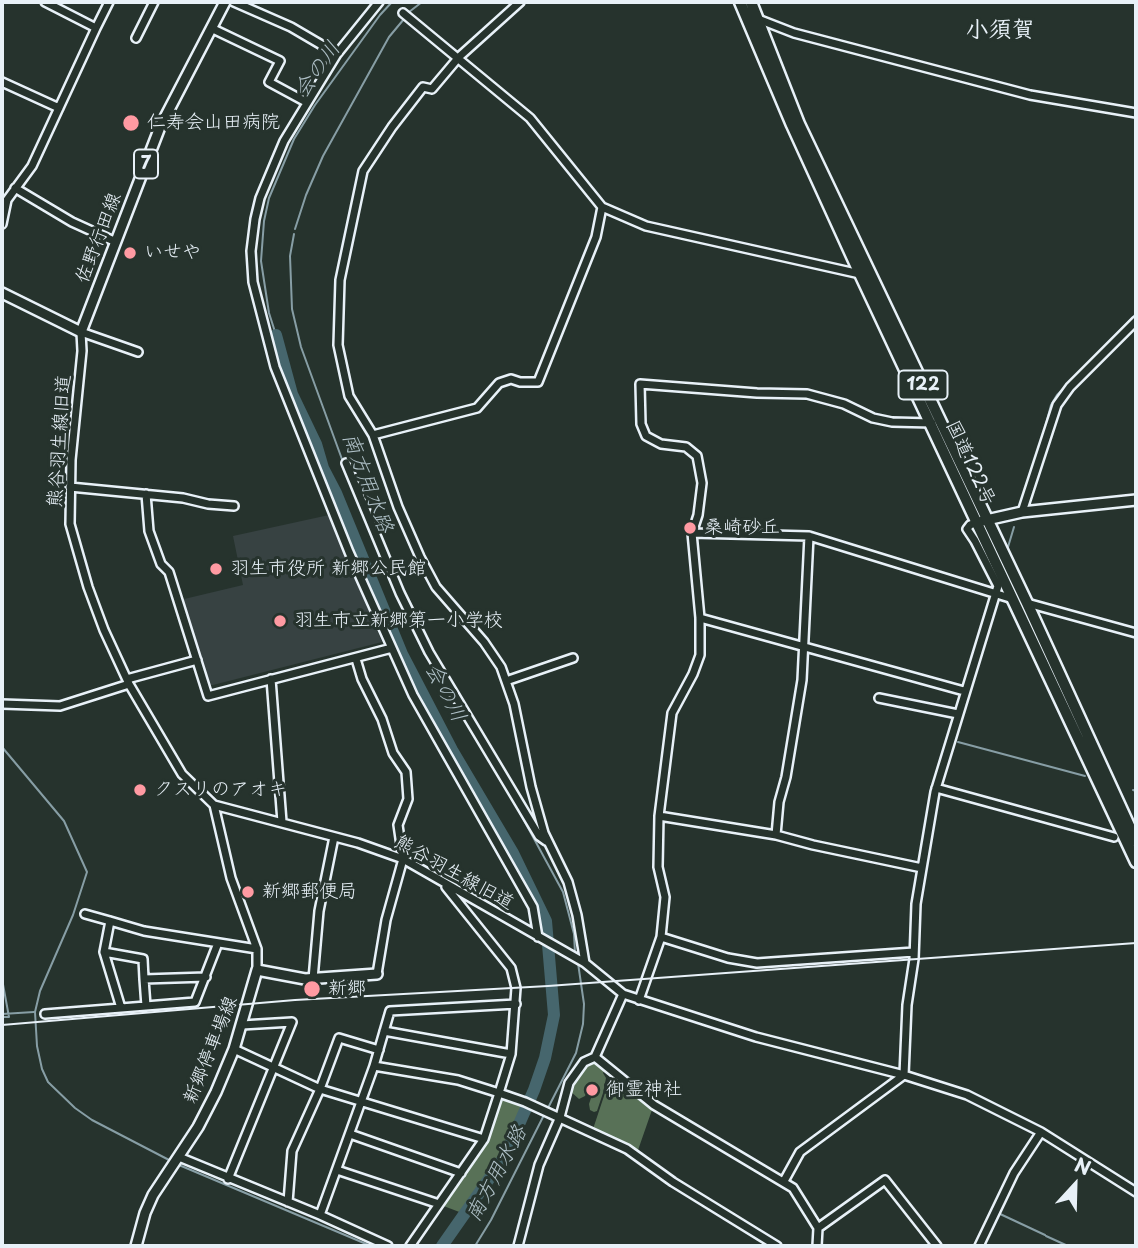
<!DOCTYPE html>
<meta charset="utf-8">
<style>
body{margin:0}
#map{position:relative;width:1138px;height:1248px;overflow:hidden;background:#26332d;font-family:"Playpen Sans",sans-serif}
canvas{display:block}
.frame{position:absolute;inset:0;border:4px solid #e8f1f8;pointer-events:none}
.north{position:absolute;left:1040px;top:1150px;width:70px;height:70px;-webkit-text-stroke:5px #26332d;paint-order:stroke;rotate:22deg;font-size:19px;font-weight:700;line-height:28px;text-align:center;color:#e8f1f8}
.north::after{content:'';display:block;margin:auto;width:24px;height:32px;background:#e8f1f8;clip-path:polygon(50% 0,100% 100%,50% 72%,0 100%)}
</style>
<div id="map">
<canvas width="1138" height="1248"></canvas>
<div class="frame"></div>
<div class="north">N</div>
</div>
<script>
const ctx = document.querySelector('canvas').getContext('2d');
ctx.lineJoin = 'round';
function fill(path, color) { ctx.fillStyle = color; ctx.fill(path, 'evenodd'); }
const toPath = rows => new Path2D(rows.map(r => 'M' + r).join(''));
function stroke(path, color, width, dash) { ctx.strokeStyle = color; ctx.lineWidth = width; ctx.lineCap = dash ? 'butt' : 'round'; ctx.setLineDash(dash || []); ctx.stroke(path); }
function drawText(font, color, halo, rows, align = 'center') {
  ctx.font = font + ' "Playpen Sans","Klee One",sans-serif'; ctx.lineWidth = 6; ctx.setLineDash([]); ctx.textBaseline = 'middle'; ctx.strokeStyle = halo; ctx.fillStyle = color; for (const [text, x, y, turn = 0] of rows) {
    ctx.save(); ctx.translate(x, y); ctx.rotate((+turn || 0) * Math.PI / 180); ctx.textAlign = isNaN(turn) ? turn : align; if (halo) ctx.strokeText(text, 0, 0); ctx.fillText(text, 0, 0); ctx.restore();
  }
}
fill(toPath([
 [329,515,382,642,205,687,180,600,243,585,233,536]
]), '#374242');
fill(toPath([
 [595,1061,605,1070,603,1073,606,1078,603,1093,597,1111,594,1112,590,1110,589,1104,591,1098,597,1093,597,1086,590,1084,585,1096,579,1099,570,1091,572,1084,586,1064],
 [625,1086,653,1107,637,1153,593,1129,606,1090,621,1092],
 [499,1095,524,1103,507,1146,462,1213,441,1205,485,1139]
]), '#587157');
stroke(toPath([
 [409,12,422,2],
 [295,229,306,195,323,156,389,37,404,19],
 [294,234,290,256,292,309,301,347,343,462],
 [276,335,269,313,261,261,264,221,269,198,294,139,315,105,380,15,392,2],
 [1041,443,1051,405,1057,395,1136,314],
 [348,477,373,537],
 [1008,547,1014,527],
 [399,600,425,651],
 [427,656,435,669],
 [966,679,986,612],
 [958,742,1085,776],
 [2,747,64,821,87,872,73,915,40,991,35,1012,37,1046,42,1069,48,1082,75,1108,92,1120,171,1161],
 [1133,790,1136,791],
 [508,791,563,892,574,934,575,953],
 [2,979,9,1017,2,1017],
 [2,1014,34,1012],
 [548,1108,576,1053,583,1024,584,1004,578,963],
 [179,1165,371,1246],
 [998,1213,1045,1235],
 [1046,1236,1068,1246],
 [475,1246,491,1220,544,1115]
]), '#879ea5', 2);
stroke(toPath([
 [276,335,292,394,316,444,323,468,336,493,402,654,452,750,513,853,546,921,554,1015,545,1058,534,1090,505,1156,442,1246]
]), '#46666d', 12);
const minor = toPath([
 [234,2,291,27,337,54],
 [379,2,337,54,284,141,260,198,255,219,251,251,253,282,275,367,349,552,413,695,533,907,538,937],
 [520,2,459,57,432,89,423,87,392,127,363,171,340,280,338,345,349,396,373,435,398,507,420,557,436,587,484,642,501,667,514,704,531,787,544,833,568,882,577,915,585,963],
 [403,13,530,118,602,207,646,226,860,274],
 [758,19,794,33,1030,95,1136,113],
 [96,28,109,2],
 [211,28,280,61,269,82,306,102],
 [136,38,154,2],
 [2,82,59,108],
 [15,188,72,222,116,242],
 [2,224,7,200,32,166,96,28,45,2],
 [138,352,81,332,82,351,71,460,70,524,88,587,104,630,129,684,182,774,214,805,358,843,403,859,585,963,623,994,756,1037,904,1075,967,1095,1041,1132,1136,1192],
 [373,435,477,408,499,383,511,379,520,382,538,382,596,237,602,207],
 [346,463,400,593,429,652,539,836,546,841],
 [70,487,183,498,208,504,234,506],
 [146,494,149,531,161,564,169,572,208,696,392,648],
 [1022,512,1057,405,1070,387,1136,321],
 [692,533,809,536,1013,599],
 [1027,603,1136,633],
 [700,618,964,691],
 [356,659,362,679,382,719,393,753,406,772,408,799,398,825,403,859,386,920,377,974],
 [127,679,197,660],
 [271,679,282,822],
 [506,681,573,658],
 [879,698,958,714],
 [2,704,60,706,129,684],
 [936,788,1114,837],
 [214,805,231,878,257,949,257,970],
 [659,816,776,835,813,845,922,868],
 [776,835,779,802,786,777,802,680,809,536],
 [85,914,110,921],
 [661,937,665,897,658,867,659,816,672,713,693,674,700,655,700,618,692,533,698,515,702,483,697,456,686,447,661,444,646,436,641,424,640,384,757,393,807,394,844,404,873,418,892,422,932,423],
 [218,943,195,1002,121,1008,104,952,110,921,144,931,257,949],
 [104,952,143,959,144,979],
 [313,979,319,911,334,837],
 [639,1000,661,937,728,958,757,963,914,952],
 [146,1006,144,979,206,977],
 [45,1014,121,1008],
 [384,1031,511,1054],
 [234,1049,320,1089,484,1139,499,1093,525,1102,627,1149,673,1182,777,1246],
 [595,1057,654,1105,793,1188,818,1228,817,1246],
 [374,1066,390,1011,516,1004],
 [350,1134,461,1173],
 [179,1157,320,1215,374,1066,458,1080,499,1093,511,1054,516,988,511,968,446,887],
 [337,1170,439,1204],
 [228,1179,292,1022,242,1025],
 [784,1181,800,1152,904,1075,907,1005,914,959,916,904,935,792,998,586,975,541,967,529,970,525,978,522],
 [288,1202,292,1151,320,1089,339,1038,379,1050],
 [320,1215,388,1246],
 [818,1228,885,1180,937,1246],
 [410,1246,484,1139],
 [518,1246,539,1165,560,1117,569,1083,584,1062,595,1057,623,994],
 [979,1246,1014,1173,1041,1132]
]);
const major = toPath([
 [2,293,81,332,160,127,225,2],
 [982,521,1022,512,1136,500],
 [136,1246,145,1213,153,1195,198,1127,216,1092,234,1049,257,970,305,979,377,974]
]);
const highway = toPath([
 [740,2,792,125,860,274,1136,862],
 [751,2,799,124,1027,603,1136,841]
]);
stroke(minor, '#e8f1f8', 12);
stroke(major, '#e8f1f8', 14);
stroke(highway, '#e8f1f8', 15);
stroke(minor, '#26332d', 7);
stroke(major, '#26332d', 9);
stroke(highway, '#26332d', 10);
stroke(toPath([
 [2,1025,295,1000,548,986,1136,943]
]), '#e8f1f8', 2);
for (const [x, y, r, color] of [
 [131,123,9,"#ff9aa2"],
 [130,253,7,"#ff9aa2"],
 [690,528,7,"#ff9aa2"],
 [216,569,7,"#ff9aa2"],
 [280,621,7,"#ff9aa2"],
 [140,790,7,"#ff9aa2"],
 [248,892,7,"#ff9aa2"],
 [312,989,9,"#ff9aa2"],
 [592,1090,7,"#ff9aa2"]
]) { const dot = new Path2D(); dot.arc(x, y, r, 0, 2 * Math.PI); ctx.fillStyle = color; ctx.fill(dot); stroke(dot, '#26332d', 2.5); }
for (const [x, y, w] of [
 [146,164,24],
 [923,385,49]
]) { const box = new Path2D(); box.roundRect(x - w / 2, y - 14.5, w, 29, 5); ctx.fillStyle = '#26332d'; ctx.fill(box); stroke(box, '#e8f1f8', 2); }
drawText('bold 18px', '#e8f1f8', null, [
 ["7",146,164],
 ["122",923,385]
]);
drawText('19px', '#e8f1f8', '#26332d', [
 ["仁寿会山田病院",147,123],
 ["いせや",144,253],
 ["桑崎砂丘",704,528],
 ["羽生市役所 新郷公民館",230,569],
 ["羽生市立新郷第一小学校",294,621],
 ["クスリのアオキ",154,790],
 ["新郷郵便局",262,892],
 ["新郷",328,989],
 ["御霊神社",606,1090]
], 'left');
drawText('19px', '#e8f1f8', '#26332d', [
 ["佐野行田線",99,238,-69],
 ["熊谷羽生線旧道",60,441,-86],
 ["国道122号",970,463,65],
 ["熊谷羽生線旧道",454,873,29],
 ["新郷停車場線",211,1050,-68]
]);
drawText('italic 21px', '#afc0c7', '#26332d', [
 ["会の川",318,70,-55],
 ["南方用水路",367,483,69],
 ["会の川",445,693,62],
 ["南方用水路",497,1174,-62]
]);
drawText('bold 23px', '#e8f1f8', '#26332d', [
 ["小須賀",1000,31]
]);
</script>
